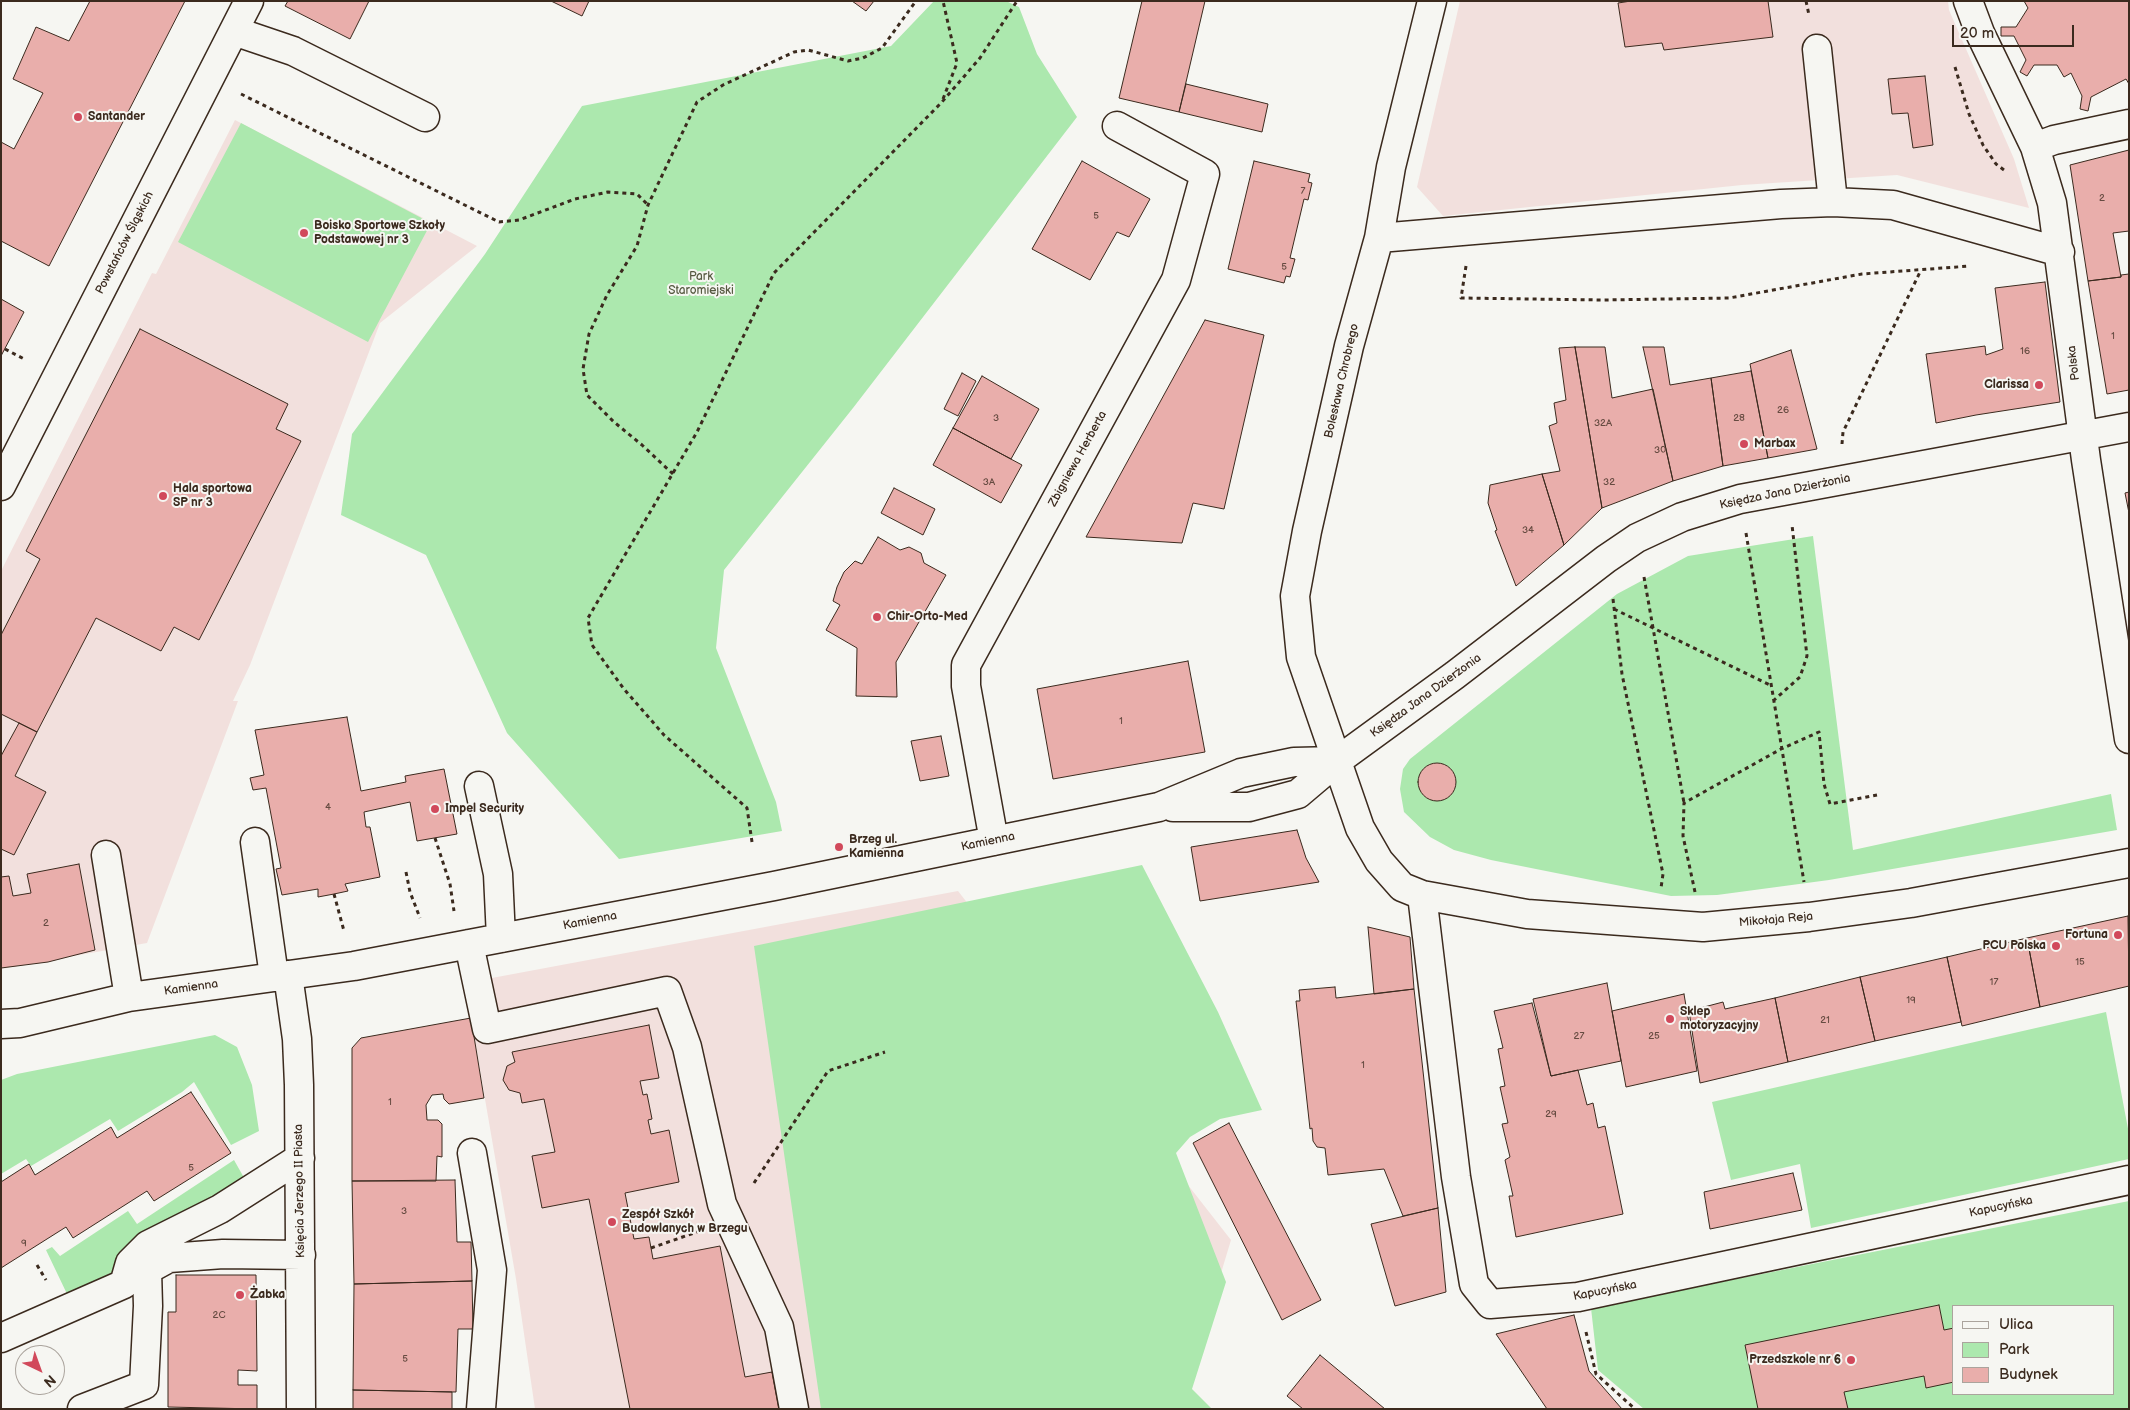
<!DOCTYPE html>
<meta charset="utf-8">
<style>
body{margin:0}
#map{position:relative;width:2130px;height:1410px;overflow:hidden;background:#f6f6f2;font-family:"Balsamiq Sans",sans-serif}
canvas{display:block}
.frame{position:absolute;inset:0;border:2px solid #3b2a1e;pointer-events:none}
.legend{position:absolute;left:1952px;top:1305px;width:162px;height:90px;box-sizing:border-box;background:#f6f6f2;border:1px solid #aba49d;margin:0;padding:6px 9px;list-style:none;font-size:15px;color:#3b2a1e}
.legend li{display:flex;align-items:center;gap:10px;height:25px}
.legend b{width:25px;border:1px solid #aba49d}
.north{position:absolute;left:15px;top:1345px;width:50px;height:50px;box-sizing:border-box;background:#f6f6f2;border:1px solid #aba49d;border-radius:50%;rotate:138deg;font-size:14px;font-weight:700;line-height:20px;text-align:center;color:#3b2a1e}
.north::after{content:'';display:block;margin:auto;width:18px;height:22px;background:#d1495b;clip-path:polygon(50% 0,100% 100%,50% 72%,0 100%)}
.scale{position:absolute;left:1952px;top:25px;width:122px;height:22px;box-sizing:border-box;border:2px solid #3b2a1e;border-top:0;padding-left:6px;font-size:15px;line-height:18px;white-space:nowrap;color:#3b2a1e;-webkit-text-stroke:4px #f6f6f2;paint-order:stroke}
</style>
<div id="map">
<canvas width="2130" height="1410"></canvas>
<div class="frame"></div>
<ul class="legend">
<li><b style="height:6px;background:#f6f6f2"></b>Ulica</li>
<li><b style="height:14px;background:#ace8ae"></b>Park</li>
<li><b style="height:14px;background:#e9aeab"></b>Budynek</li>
</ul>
<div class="north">N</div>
<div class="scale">20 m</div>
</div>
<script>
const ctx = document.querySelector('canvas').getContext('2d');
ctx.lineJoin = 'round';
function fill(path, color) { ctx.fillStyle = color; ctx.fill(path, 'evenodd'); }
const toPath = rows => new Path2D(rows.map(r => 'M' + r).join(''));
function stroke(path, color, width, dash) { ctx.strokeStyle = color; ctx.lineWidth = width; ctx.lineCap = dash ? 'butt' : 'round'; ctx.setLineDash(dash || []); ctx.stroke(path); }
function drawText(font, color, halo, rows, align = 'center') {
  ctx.font = font + ' "Balsamiq Sans",sans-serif'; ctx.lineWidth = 4; ctx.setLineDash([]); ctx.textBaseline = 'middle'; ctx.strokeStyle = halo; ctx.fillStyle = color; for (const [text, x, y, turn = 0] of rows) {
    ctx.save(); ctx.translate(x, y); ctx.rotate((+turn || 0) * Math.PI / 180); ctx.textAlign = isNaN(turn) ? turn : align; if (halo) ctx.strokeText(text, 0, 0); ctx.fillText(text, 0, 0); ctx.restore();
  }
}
fill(toPath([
 [1460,1,1948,1,1949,10,2014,159,2029,208,1897,175,1742,185,1443,216,1417,187],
 [235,120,477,246,380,323,250,665,233,701,238,701,147,943,1,969,1,571,152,273,156,274],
 [958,891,1231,1240,1180,1409,535,1409,516,1279,465,983]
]), '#f2e0dd');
fill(toPath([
 [934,1,1006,1,1019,7,1037,54,1077,117,853,408,724,570,716,648,776,802,782,831,619,859,507,733,426,555,341,515,352,434,485,254,582,106,891,46],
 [241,123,431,223,368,342,178,242],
 [1813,536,1853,850,2111,794,2117,830,1829,880,1717,895,1671,896,1491,860,1454,850,1430,837,1404,812,1400,789,1403,769,1410,759,1617,594,1688,556],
 [1142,865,1218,1012,1262,1110,1220,1119,1190,1137,1176,1153,1226,1282,1192,1389,1212,1409,821,1409,754,946],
 [2106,1012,2129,1134,2129,1159,1811,1228,1800,1164,1731,1180,1712,1102],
 [215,1035,237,1047,252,1085,259,1131,231,1145,194,1082,182,1092,118,1131,110,1119,31,1166,26,1159,1,1174,1,1080,17,1074],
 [234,1160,247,1183,120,1272,68,1296,46,1250,52,1247,60,1256,128,1211,137,1224],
 [2129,1201,2129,1409,1644,1409,1598,1370,1591,1308],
 [1954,1306,2114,1306,2114,1394,1954,1394]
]), '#ace8ae');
const building = toPath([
 [90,1,185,1,49,266,1,241,1,142,14,149,43,93,13,79,36,27,69,41,90,1],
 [288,1,369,1,350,39,285,6,288,1],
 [551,1,589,1,582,16,551,1],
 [852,1,874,1,866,11,852,1],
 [1142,1,1205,1,1179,112,1119,98,1142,1],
 [1631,1,1768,1,1773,37,1664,50,1662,43,1625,47,1618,3,1631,1],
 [2024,1,2129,1,2129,84,2126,79,2091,97,2088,111,2080,109,2082,96,2071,73,2064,77,2057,65,2034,65,2027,76,2020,72,2026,60,2014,36,2001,36,2001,27,2016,27,2028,8,2024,1],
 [1925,76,1933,145,1913,148,1908,113,1892,114,1888,79,1925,76],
 [1186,84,1268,104,1262,132,1179,112,1186,84],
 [2129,150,2129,231,2113,233,2121,277,2088,281,2070,165,2129,150],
 [1082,161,1150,199,1129,237,1117,232,1090,280,1032,249,1082,161],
 [1254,161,1310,174,1308,182,1312,183,1308,200,1304,199,1290,258,1295,259,1290,277,1286,276,1284,283,1228,269,1254,161],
 [2129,274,2129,390,2107,394,2088,281,2121,277,2121,275,2129,274],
 [2045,282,2060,402,1976,415,1936,423,1926,354,1985,346,1986,355,2003,349,1995,288,2045,282],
 [1,299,24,312,1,356,1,299],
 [1205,320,1264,335,1224,509,1193,503,1182,543,1086,537,1205,320],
 [140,329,288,404,276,429,301,441,199,640,174,627,161,651,96,618,37,732,1,714,1,635,40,559,26,551,140,329],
 [1575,347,1602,508,1564,545,1542,474,1560,471,1549,426,1557,423,1554,403,1566,400,1559,348,1575,347],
 [1575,347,1605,347,1612,398,1653,389,1673,481,1602,508,1575,347],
 [1643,347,1664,347,1670,385,1711,378,1723,466,1673,481,1643,347],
 [1791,350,1817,449,1768,458,1750,364,1791,350],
 [1751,371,1768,458,1723,466,1711,378,1751,371],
 [962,373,976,381,958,416,944,409,962,373],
 [982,376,1039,409,1011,459,953,428,982,376],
 [953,428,1022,465,1001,503,933,465,953,428],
 [1542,474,1564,545,1516,586,1495,531,1497,530,1488,503,1490,485,1542,474],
 [894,488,935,509,923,535,881,513,894,488],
 [2129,492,2129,513,2125,493,2129,492],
 [878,537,900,550,909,547,921,553,924,563,946,575,896,662,897,697,856,696,857,648,826,630,840,605,833,601,837,587,844,572,855,561,862,564,878,537],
 [1188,661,1205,752,1053,779,1037,689,1188,661],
 [347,717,361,791,406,782,405,776,444,769,457,834,417,841,410,802,364,812,366,827,370,827,380,877,345,884,348,891,334,894,318,897,318,889,282,895,276,869,281,868,266,788,253,790,250,778,264,775,255,730,347,717],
 [19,723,37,732,15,776,46,792,14,855,1,849,1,756,19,723],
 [941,736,949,776,920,781,911,741,941,736],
 '1418 782a19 19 0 1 1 38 0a19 19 0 1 1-38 0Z',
 [1297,830,1306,858,1319,882,1200,901,1191,847,1297,830],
 [79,864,95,950,48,962,1,968,1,877,9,876,13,896,31,893,27,874,79,864],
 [2128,916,2129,986,2040,1007,2027,938,2128,916],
 [1368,927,1410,937,1414,989,1374,994,1368,927],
 [2027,938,2040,1007,1962,1026,1947,957,2027,938],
 [1947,957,1961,1022,1875,1041,1860,977,1947,957],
 [1860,977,1875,1041,1788,1062,1775,998,1860,977],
 [1607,983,1621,1061,1551,1076,1533,999,1607,983],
 [1335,987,1336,998,1414,989,1438,1208,1403,1216,1384,1169,1328,1175,1325,1148,1317,1147,1313,1141,1312,1128,1310,1129,1296,1001,1300,1001,1299,990,1335,987],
 [1684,994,1697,1071,1626,1087,1612,1011,1684,994],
 [1775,998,1788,1062,1700,1083,1689,1011,1723,1002,1725,1009,1775,998],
 [1532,1003,1551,1076,1578,1070,1587,1105,1593,1103,1598,1128,1605,1126,1623,1214,1516,1237,1509,1196,1513,1196,1505,1160,1510,1157,1502,1124,1508,1123,1500,1087,1505,1086,1498,1049,1503,1048,1494,1011,1532,1003],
 [471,1018,484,1098,449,1104,444,1099,443,1094,432,1095,426,1105,427,1120,438,1120,442,1124,442,1157,437,1156,436,1181,352,1181,352,1048,361,1038,471,1018],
 [649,1025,659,1078,640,1081,643,1095,647,1094,652,1119,648,1120,651,1134,669,1130,679,1182,625,1193,634,1239,649,1237,653,1259,720,1246,745,1377,772,1372,779,1409,630,1409,589,1199,542,1208,532,1156,555,1152,544,1099,522,1103,520,1093,509,1090,503,1080,507,1066,515,1062,512,1052,649,1025],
 [191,1092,231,1153,154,1201,147,1191,73,1238,66,1227,1,1268,1,1182,29,1164,35,1175,111,1127,117,1138,191,1092],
 [1229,1123,1321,1300,1282,1320,1193,1143,1229,1123],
 [1793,1173,1802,1210,1710,1229,1704,1192,1793,1173],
 [455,1180,457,1242,471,1242,472,1281,354,1284,352,1181,455,1180],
 [1438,1208,1446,1292,1395,1306,1371,1224,1438,1208],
 [176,1275,256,1275,257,1371,238,1370,238,1385,257,1385,257,1409,168,1407,168,1312,176,1312,176,1275],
 [472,1281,473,1329,458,1329,456,1392,353,1390,354,1284,472,1281],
 [1939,1305,1944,1330,1954,1328,1954,1382,1926,1388,1924,1376,1844,1392,1848,1409,1758,1409,1745,1345,1939,1305],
 [1574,1315,1589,1371,1622,1409,1547,1409,1496,1334,1574,1315],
 [1320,1355,1385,1409,1303,1409,1287,1396,1320,1355],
 [353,1390,452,1392,452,1409,353,1409,353,1390]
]);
fill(building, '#e9aeab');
stroke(building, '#3b2a1e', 1);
const minor = toPath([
 [1432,1,1391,167,1379,238,1349,346,1307,531,1295,596,1301,657,1360,828,1379,861,1402,887,1422,895,1527,914,1703,927,1809,917,1911,903,2129,863],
 [1968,1,1980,33,2035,147,2052,203,2086,460,2129,739],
 [234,31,293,51,425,117],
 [1817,49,1833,202],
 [2035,147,2054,140,2129,124],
 [1379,238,1781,204,1833,202,1893,205,2060,252],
 [1,486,249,1],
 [479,786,498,874,501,938],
 [1173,807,1249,807,1298,794,1337,761,1455,675,1606,559,1637,538,1682,517,1740,499,1767,494,2129,427],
 [994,841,966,686,966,665,1176,280,1205,174,1117,126],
 [255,842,274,976],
 [106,855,129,997],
 [1422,895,1456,1177,1474,1284,1490,1304,1578,1297,2129,1180],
 [469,944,487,1029,667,991,687,1047,722,1204,779,1327,794,1409],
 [288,975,297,1039,299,1085,301,1409],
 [1,1024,20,1023,129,997,354,966,774,886,1159,807,1241,773,1294,762,1337,761],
 [472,1153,492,1270,481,1409],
 [1,1338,124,1284,130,1263,148,1245,220,1209,300,1158],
 [82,1409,144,1385,148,1306,147,1270,169,1258,223,1254,301,1255]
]);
stroke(minor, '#3b2a1e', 31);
stroke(toPath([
 [1806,1,1809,15],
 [1955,67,1969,114,1983,145,1996,164,2004,170],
 [241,94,499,222,519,220,575,199,608,192,637,194,648,205],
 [943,99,957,63,943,1],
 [1466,266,1461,298,1602,300,1729,298,1862,274,1970,266],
 [5,349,26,360],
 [1842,444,1843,432,1921,270],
 [673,474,642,445,614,422,587,395,583,369,589,334,607,295,637,246,648,205,697,102,723,85,794,52,808,50,848,61,863,58,882,48,916,1],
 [1746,533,1804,882],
 [1644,577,1684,803],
 [1613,599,1622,674,1663,874,1661,888],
 [1614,609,1770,685],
 [1773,701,1800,677,1807,656,1792,525],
 [435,838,450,884,454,911],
 [752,842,747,808,664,735,624,689,592,645,588,618,697,432,774,273,942,102,980,58,1017,1],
 [406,872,410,892,420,918],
 [1695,892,1683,836,1684,803,1781,749,1819,732,1824,784,1830,804,1877,795],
 [334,894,344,931],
 [754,1183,828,1071,885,1052],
 [651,1248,697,1232],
 [37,1265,46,1280],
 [1586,1332,1596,1374,1635,1409]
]), '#3b2a1e', 3, [4, 4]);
stroke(minor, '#f6f6f2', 28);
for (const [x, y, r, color] of [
 [78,117,5,"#d1495b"],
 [304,233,5,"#d1495b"],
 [2039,385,5,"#d1495b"],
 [1744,444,5,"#d1495b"],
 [163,496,5,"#d1495b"],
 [877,617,5,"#d1495b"],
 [435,809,5,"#d1495b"],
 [839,847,5,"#d1495b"],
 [2118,935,5,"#d1495b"],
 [2056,946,5,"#d1495b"],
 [1670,1019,5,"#d1495b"],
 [612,1222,5,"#d1495b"],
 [240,1295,5,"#d1495b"],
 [1851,1360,5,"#d1495b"]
]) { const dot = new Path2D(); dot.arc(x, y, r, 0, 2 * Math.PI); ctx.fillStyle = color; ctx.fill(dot); stroke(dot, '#f6f6f2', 2); }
drawText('10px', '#664b41', null, [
 ["7",1303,191],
 ["2",2102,198],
 ["5",1096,216],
 ["5",1284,267],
 ["1",2113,336],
 ["16",2025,351],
 ["26",1783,410],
 ["3",996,418],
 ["28",1739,418],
 ["32A",1603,423],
 ["30",1660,450],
 ["3A",989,482],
 ["32",1609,482],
 ["34",1528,530],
 ["1",1121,721],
 ["4",328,807],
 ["2",46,923],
 ["15",2080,962],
 ["17",1994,982],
 ["19",1911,1000],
 ["21",1825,1020],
 ["27",1579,1036],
 ["25",1654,1036],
 ["1",1363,1065],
 ["1",390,1102],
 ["29",1551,1114],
 ["5",191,1168],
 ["3",404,1211],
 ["9",24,1243],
 ["2C",219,1315],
 ["5",405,1359]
]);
drawText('bold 12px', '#3b2a1e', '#f6f6f2', [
 ["Santander",88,117],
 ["Boisko Sportowe Szkoły",314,226],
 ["Podstawowej nr 3",314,240],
 ["Clarissa",2029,385,"right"],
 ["Marbax",1754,444],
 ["Hala sportowa",173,489],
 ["SP nr 3",173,503],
 ["Chir-Orto-Med",887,617],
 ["Impel Security",445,809],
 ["Brzeg ul.",849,840],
 ["Kamienna",849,854],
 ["Fortuna",2108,935,"right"],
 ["PCU Polska",2046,946,"right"],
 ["Sklep",1680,1012],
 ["motoryzacyjny",1680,1026],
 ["Zespół Szkół",622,1215],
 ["Budowlanych w Brzegu",622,1229],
 ["Żabka",250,1295],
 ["Przedszkole nr 6",1841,1360,"right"]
], 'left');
drawText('12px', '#3b2a1e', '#f6f6f2', [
 ["Powstańców Śląskich",125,243,-63],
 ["Polska",2074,363,-97],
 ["Bolesława Chrobrego",1342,381,-77],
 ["Zbigniewa Herberta",1078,459,-61],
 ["Księdza Jana Dzierżonia",1785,492,-12],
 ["Księdza Jana Dzierżonia",1426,696,-36],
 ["Kamienna",988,842,-12],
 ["Mikołaja Reja",1776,920,-5],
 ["Kamienna",590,921,-11],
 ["Kamienna",191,988,-8],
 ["Księcia Jerzego II Piasta",300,1191,-91],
 ["Kapucyńska",2001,1207,-12],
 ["Kapucyńska",1605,1291,-11]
]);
drawText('12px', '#575a42', '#f6f6f2', [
 ["Park",701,277],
 ["Staromiejski",701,291]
]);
</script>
